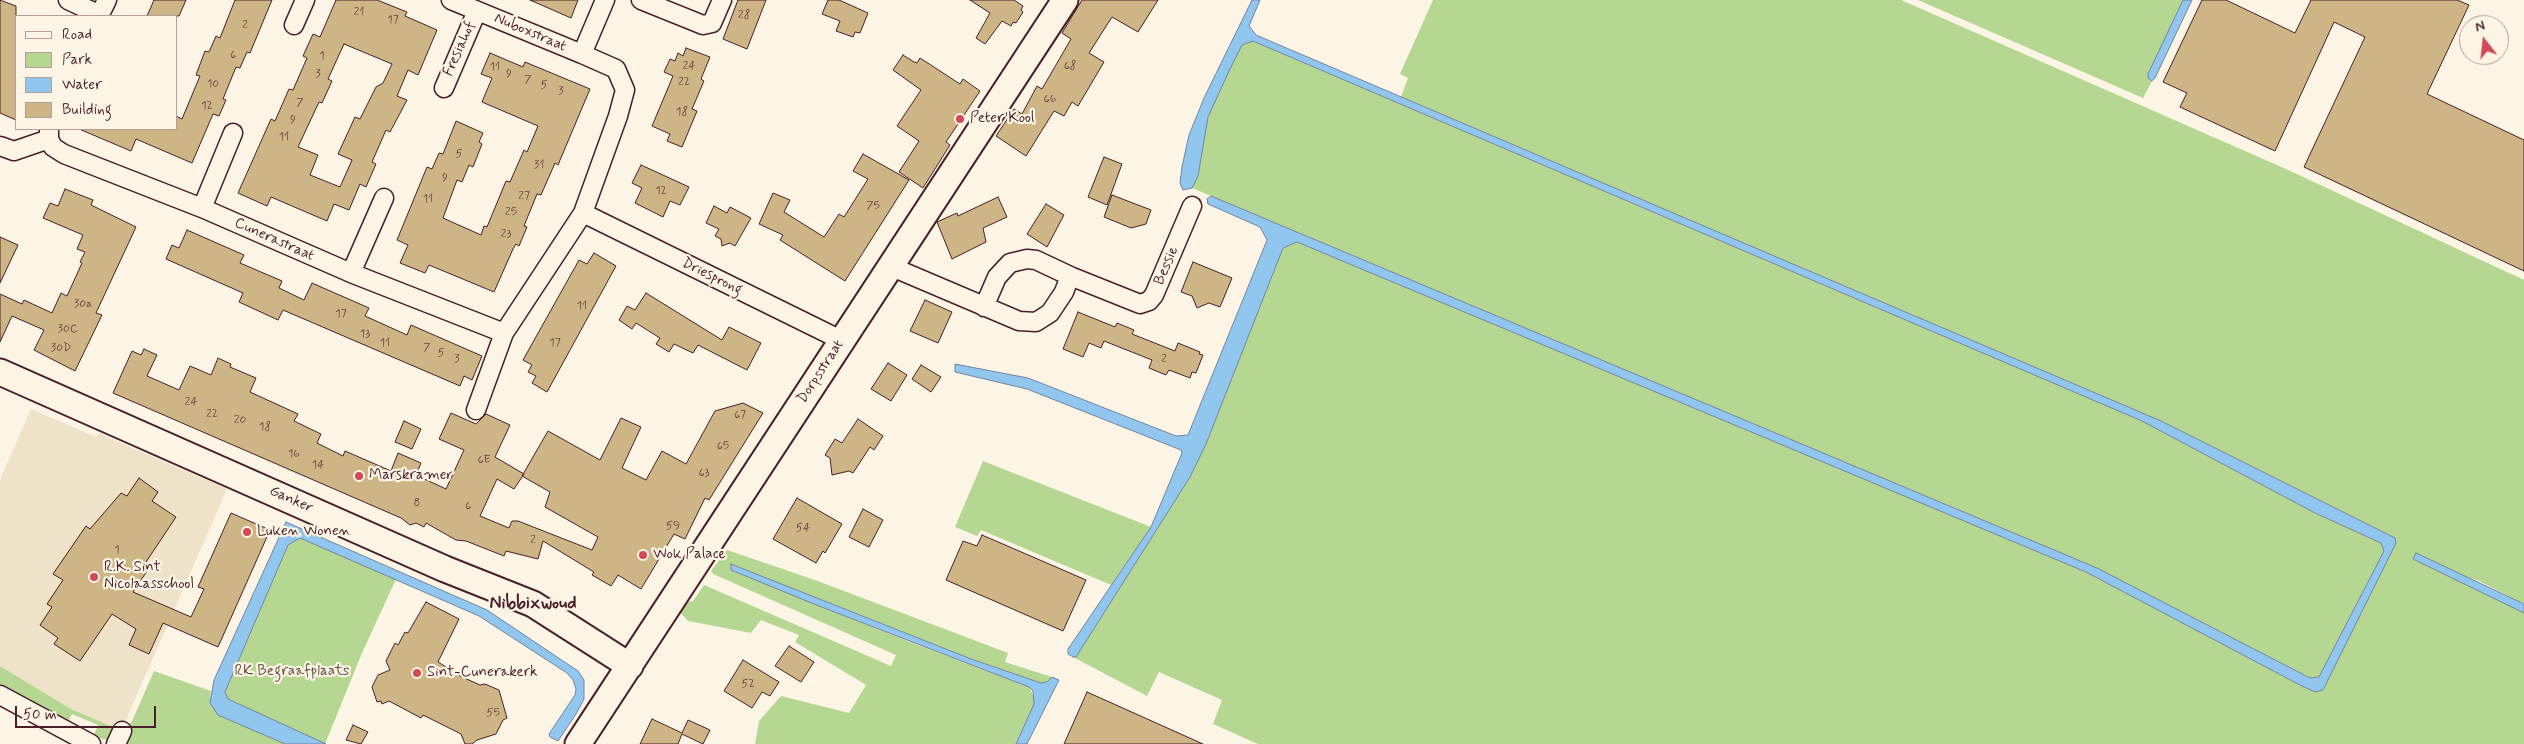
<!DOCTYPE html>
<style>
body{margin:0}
#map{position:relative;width:2524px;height:744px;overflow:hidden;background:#fcf5e5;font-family:Mynerve,sans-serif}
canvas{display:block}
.legend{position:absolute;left:15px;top:15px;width:162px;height:115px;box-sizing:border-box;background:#fcf5e5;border:1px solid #b59f9b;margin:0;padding:6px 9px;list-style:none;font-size:15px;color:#4a1f2b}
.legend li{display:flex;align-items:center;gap:10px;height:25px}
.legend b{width:25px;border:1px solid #b59f9b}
.north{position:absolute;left:2459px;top:15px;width:50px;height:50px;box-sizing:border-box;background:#fcf5e5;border:1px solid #b59f9b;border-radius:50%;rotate:344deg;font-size:14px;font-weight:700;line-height:20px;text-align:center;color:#4a1f2b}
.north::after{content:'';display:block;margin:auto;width:18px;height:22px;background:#d1495b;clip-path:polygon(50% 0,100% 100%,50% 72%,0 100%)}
.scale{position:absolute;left:15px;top:706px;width:141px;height:22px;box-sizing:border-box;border:2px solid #4a1f2b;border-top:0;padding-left:6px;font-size:15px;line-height:18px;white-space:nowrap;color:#4a1f2b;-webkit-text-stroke:4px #fcf5e5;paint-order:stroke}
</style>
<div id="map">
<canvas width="2524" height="744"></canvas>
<ul class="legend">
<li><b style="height:6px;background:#fcf5e5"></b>Road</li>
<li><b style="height:14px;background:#b5d791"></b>Park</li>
<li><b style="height:14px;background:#91c6ef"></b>Water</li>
<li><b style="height:14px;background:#ceb585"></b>Building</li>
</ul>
<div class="north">N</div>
<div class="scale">50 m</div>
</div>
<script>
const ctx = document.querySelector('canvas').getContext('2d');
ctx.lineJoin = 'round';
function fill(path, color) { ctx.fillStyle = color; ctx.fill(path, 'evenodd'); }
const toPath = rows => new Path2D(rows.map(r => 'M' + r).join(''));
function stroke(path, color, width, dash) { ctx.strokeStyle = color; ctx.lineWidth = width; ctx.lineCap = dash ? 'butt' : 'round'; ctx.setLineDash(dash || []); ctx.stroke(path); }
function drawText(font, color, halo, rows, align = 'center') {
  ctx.font = font + ' Mynerve,sans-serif'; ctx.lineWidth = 4.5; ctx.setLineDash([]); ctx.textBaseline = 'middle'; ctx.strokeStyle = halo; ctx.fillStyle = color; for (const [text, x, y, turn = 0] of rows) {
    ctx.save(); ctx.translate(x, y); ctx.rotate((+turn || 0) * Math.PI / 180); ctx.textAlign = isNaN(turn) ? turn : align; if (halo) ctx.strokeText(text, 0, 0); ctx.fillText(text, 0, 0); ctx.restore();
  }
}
fill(toPath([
 [31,409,96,437,98,433,227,489,121,731,71,709,0,666,0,480]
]), '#eee2c8');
fill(toPath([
 [1433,0,1901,0,2286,169,2524,280,2524,604,2479,581,2413,559,2524,613,2524,744,1258,744,1213,724,1222,700,1159,672,1147,696,1073,657,1076,657,1190,477,1206,444,1283,248,1297,242,2086,572,2298,684,2315,692,2323,690,2396,543,2391,536,2161,421,1401,97,1408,78,1400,74],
 [1918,0,2183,0,2148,74,2148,78,2152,81,2143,98],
 [1253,41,2142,421,2315,513,2381,543,2384,551,2319,677,2310,678,2097,568,1192,188,1198,176,1204,132,1212,105,1242,44],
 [983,461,1151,527,1111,585,981,530,977,536,955,527],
 [300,538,396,579,362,653,325,744,228,699,225,692,288,545],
 [727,550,815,580,1008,653,1005,662,1052,677,1047,682,1041,683,971,659,736,566,731,570,910,642,1029,687,1034,697,1034,704,1016,744,755,744,759,721,781,696,849,713,866,685,795,642,799,635,761,620,751,633,688,621,678,610,682,603,693,601,704,585,891,666,896,655,713,574,711,571],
 [0,666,71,709,115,728,108,740,93,737,98,725,72,714,66,727,0,690],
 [154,671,211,691,210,696,218,715,285,744,122,744]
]), '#b5d791');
const water = toPath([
 [1252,0,1260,0,1249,26,1256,35,2161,421,2395,538,2396,543,2323,690,2315,692,2298,684,2086,572,1297,242,1283,248,1206,444,1190,477,1076,657,1073,657,1068,654,1068,649,1151,527,1182,453,1181,450,1027,389,955,372,955,364,1028,378,1176,436,1188,435,1267,240,1260,227,1208,204,1207,199,1211,196,2097,568,2310,678,2319,677,2384,551,2381,543,2315,513,2142,421,1253,41,1242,45,1229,71,1208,117,1198,176,1192,188,1183,190,1180,183,1182,167,1189,135,1204,98,1252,0],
 [2183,0,2192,0,2155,78,2152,81,2148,78,2148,74,2183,0],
 [286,522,487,610,578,671,584,680,584,699,576,714,558,741,550,737,549,734,575,695,576,689,573,680,567,673,479,616,300,538,288,545,225,692,228,699,326,744,285,744,218,715,210,703,214,680,286,522],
 [2416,553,2524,604,2524,613,2413,559,2416,553],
 [731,564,971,659,1041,683,1047,682,1052,677,1059,680,1027,744,1016,744,1034,704,1033,691,1029,687,814,604,731,570,731,564]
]);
fill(water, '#91c6ef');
stroke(water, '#7583a1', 1);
const building = toPath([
 [0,0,16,6,16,120,0,113,0,0],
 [154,0,186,0,179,16,147,16,154,0],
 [235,0,272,0,250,53,247,52,240,68,236,67,223,99,226,100,219,116,213,114,192,163,136,139,131,151,79,129,176,129,176,116,182,119,200,76,196,75,205,51,209,52,216,36,220,38,235,0],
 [336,0,377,0,407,12,405,16,437,30,418,75,408,70,397,96,407,100,390,132,386,130,372,162,376,164,366,187,360,184,349,210,334,204,327,221,271,197,267,206,238,193,271,119,275,121,289,89,293,90,307,58,303,56,313,34,320,37,336,0],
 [344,44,392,64,383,83,376,87,360,119,355,117,338,154,352,160,340,187,310,175,318,155,298,147,319,102,322,103,332,81,328,79,344,44],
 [530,0,578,0,571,18,530,0],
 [738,0,766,0,747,49,723,39,738,0],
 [828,0,839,0,868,13,860,33,855,32,853,37,836,31,840,21,822,14,828,0],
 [970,0,1014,0,1023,6,1021,10,1023,12,1016,23,1013,22,1011,26,1002,21,985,44,976,38,990,13,970,0],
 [1082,0,1158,0,1138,32,1112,17,1089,53,1104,62,1078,106,1072,102,1064,116,1054,111,1026,156,996,136,1014,109,1022,114,1037,86,1042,89,1071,39,1062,33,1082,0],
 [2202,0,2226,0,2295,33,2311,0,2457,0,2469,5,2427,94,2524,140,2524,271,2304,167,2365,37,2334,22,2275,151,2180,107,2187,93,2163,82,2202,0],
 [686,48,710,57,701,79,704,81,692,109,697,111,682,147,667,141,670,134,652,126,673,76,664,72,670,59,675,61,678,53,683,56,686,48],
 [490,53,523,67,525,62,590,89,558,165,555,163,541,195,537,194,524,226,527,227,519,246,516,244,513,249,494,292,429,265,425,273,400,263,408,245,397,240,427,167,432,169,439,153,443,154,456,121,483,133,479,142,482,144,473,167,469,165,462,182,457,180,443,218,481,235,484,226,487,227,506,181,510,182,524,150,527,152,538,126,482,102,492,78,481,74,490,53],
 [903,55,914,62,917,63,920,58,960,84,963,79,980,91,946,142,950,145,923,188,899,172,919,141,897,126,921,90,893,70,903,55],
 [863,154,909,180,845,281,780,240,783,235,759,224,773,193,790,200,784,212,824,237,839,214,844,217,868,179,853,171,863,154],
 [1104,157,1122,164,1107,205,1088,197,1104,157],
 [641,165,689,187,680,205,670,201,663,217,635,203,642,188,632,183,641,165],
 [65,189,93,200,91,205,136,227,96,313,102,315,75,371,34,350,44,330,12,316,0,342,0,294,22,304,24,300,52,313,61,293,67,296,82,263,80,262,85,252,77,249,83,235,43,218,50,203,58,206,65,189],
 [1112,195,1151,210,1146,224,1131,228,1104,217,1112,195],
 [998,197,1007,217,983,228,986,242,952,259,937,222,957,213,958,216,998,197],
 [1046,204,1064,215,1047,247,1027,234,1046,204],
 [714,206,727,213,730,207,751,218,735,246,730,243,722,246,721,239,715,236,719,229,706,223,714,206],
 [187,230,244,255,240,263,282,281,279,288,304,300,312,283,369,308,365,316,407,335,411,325,482,356,472,380,464,376,460,386,283,310,278,320,239,302,243,293,166,259,172,245,179,248,187,230],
 [0,237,18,245,0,283,0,237],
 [594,253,616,266,547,392,532,383,536,376,528,372,532,365,523,360,579,260,587,264,594,253],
 [1193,262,1232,278,1220,307,1209,303,1197,308,1192,296,1181,292,1193,262],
 [646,293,722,340,729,327,761,343,747,370,698,345,693,353,674,344,669,352,656,344,660,338,636,323,632,329,619,320,627,306,635,310,646,293],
 [925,300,952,312,938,343,910,331,925,300],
 [1078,312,1115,327,1117,323,1134,330,1132,334,1175,351,1178,343,1200,352,1199,354,1203,355,1196,373,1192,372,1190,378,1169,370,1166,375,1149,368,1152,360,1104,341,1101,348,1089,343,1083,357,1063,349,1078,312],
 [144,349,157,355,147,376,179,390,190,366,211,375,218,358,231,364,230,367,256,378,250,392,298,414,294,421,321,434,317,443,343,456,345,451,391,471,398,453,421,463,416,475,446,489,464,450,439,439,451,413,476,424,486,414,510,425,495,457,524,474,514,489,497,479,480,516,509,528,512,521,518,521,592,550,598,537,545,507,550,492,522,476,548,431,600,460,621,418,641,427,622,468,646,480,662,451,686,464,715,411,743,403,763,413,709,500,705,498,685,539,674,534,641,589,618,575,611,586,592,575,594,572,543,541,538,559,506,551,504,556,466,541,456,540,426,523,424,527,416,523,410,525,401,518,113,393,132,351,141,355,144,349],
 [888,363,907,375,891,401,871,389,888,363],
 [921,365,941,377,931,392,912,379,921,365],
 [858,419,883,436,874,450,870,447,853,473,849,471,832,475,830,458,825,455,835,439,842,443,858,419],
 [404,421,421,429,412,449,395,442,404,421],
 [139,478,158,492,152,501,176,517,144,565,149,568,133,592,191,617,204,589,198,587,231,513,270,530,218,647,163,623,149,654,129,645,136,629,112,614,80,661,54,644,58,638,40,625,52,607,47,604,63,580,53,574,86,526,90,529,121,493,127,496,139,478],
 [797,498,842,524,825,553,823,551,816,563,773,539,797,498],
 [863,509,883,520,869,547,849,537,863,509],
 [982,535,1086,580,1063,631,946,580,963,541,977,546,982,535],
 [426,602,459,619,438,662,460,676,480,685,485,684,499,690,507,718,503,720,496,734,477,740,472,744,465,744,461,734,423,715,421,718,389,701,382,704,381,701,377,702,372,687,378,675,390,670,386,661,395,643,398,645,405,632,408,633,426,602],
 [789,646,814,662,801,682,775,666,789,646],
 [743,660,779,682,770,696,762,692,752,708,724,691,743,660],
 [1087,692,1203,744,1064,744,1087,692],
 [652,719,682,733,688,720,710,730,703,744,682,734,678,744,640,744,652,719],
 [353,725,368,732,361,744,346,740,353,725]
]);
fill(building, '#ceb585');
stroke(building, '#4a1f2b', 1);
const street = toPath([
 [68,0,100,15],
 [451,0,582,54,605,0],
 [641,0,703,25,712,23,722,0],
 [99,16,107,0],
 [294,25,305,0],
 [582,54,616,69,625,90,618,116,583,213,841,340],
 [444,88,477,11],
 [49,129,49,139,53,147,64,154,202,208,351,273,504,333],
 [0,146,14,151,49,139],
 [202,208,233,133],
 [892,267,1019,321,1036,322,1050,313,1064,292,1070,276,1140,304,1149,301,1154,295,1192,206],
 [351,273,384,198],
 [984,307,997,277,1010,263,1027,259,1036,260,1070,276],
 [476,410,504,333,583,213],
 [0,695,91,744],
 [116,744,122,731]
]);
const secondary = toPath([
 [0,372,445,569,533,604,630,666],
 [578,744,1065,0]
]);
stroke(street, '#4a1f2b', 21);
stroke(secondary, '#4a1f2b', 29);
stroke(street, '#fcf5e5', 18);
stroke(secondary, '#fcf5e5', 25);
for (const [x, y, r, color] of [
 [960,119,5,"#d1495b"],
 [359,476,5,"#d1495b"],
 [247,532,5,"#d1495b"],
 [643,555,5,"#d1495b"],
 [94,577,5,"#d1495b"],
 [417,673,5,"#d1495b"]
]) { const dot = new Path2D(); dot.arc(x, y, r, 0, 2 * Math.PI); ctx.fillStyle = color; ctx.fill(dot); stroke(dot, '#fcf5e5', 2); }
drawText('12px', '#6b4442', null, [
 ["21",359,12],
 ["28",744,15],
 ["17",393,20],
 ["2",245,25],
 ["6",233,55],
 ["1",322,56],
 ["24",689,66],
 ["68",1070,66],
 ["11",495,67],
 ["3",318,74],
 ["9",509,74],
 ["7",528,80],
 ["22",684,82],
 ["10",213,84],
 ["5",544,85],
 ["3",561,91],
 ["66",1050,99],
 ["7",300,103],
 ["12",207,106],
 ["18",682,112],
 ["9",293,120],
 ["11",284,137],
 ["5",459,154],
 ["31",539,165],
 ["9",445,178],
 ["12",661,191],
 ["27",524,196],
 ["11",428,199],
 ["75",873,206],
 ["25",511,212],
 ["23",506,234],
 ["30a",83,304],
 ["11",582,306],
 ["17",341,314],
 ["30C",68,329],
 ["13",365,334],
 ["11",385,343],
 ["17",555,343],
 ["30D",61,348],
 ["7",427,348],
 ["5",441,353],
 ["3",457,359],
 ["2",1164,359],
 ["24",191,402],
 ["22",212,414],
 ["67",740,415],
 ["20",240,420],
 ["18",265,427],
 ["65",723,446],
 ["16",294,454],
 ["6E",484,460],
 ["14",318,465],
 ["63",704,473],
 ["8",417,503],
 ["6",468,506],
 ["59",673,526],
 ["54",803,528],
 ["2",533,540],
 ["1",117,550],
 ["52",748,684],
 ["55",493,713]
]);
drawText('15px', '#4a1f2b', '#fcf5e5', [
 ["Nuboxstraat",530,33,23],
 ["Fresiahof",460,49,-66],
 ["Cunerastraat",274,240,24],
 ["Bessie",1167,266,-67],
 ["Driesprong",712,277,26],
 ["Dorpsstraat",821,372,-57],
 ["Ganker",291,500,24]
]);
drawText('15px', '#4a1f2b', '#fcf5e5', [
 ["Peter Kool",970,119],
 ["Marskramer",369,476],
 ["Luken Wonen",257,532],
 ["Wok Palace",653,555],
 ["R.K. Sint",104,568],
 ["Nicolaasschool",104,585],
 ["Sint-Cunerakerk",427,673]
], 'left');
drawText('15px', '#654d44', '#fcf5e5', [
 ["RK Begraafplaats",292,672]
]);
drawText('bold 18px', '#4a1f2b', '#fcf5e5', [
 ["Nibbixwoud",533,604]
]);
</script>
